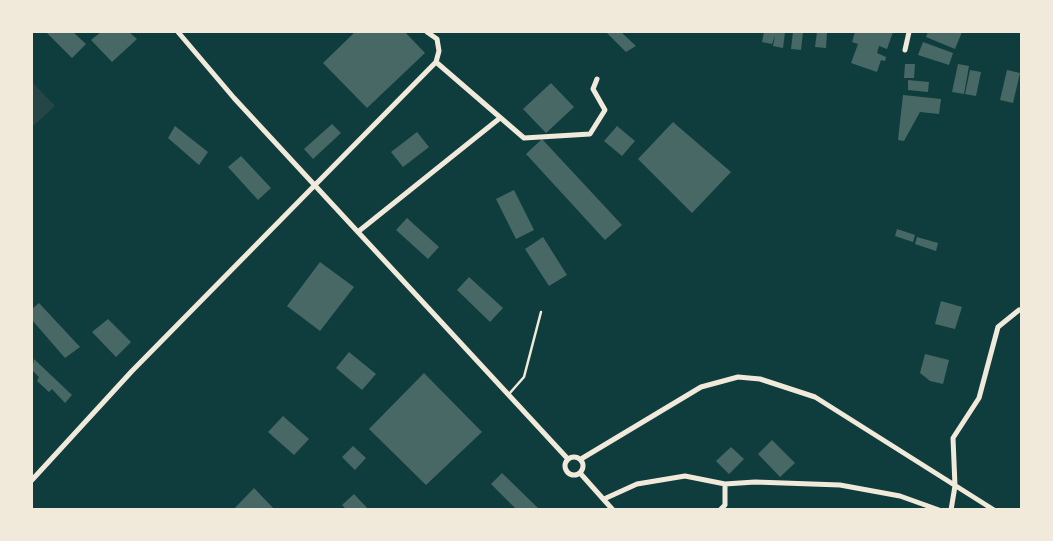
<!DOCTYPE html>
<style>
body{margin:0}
#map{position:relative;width:1053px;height:541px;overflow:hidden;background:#0f3d3e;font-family:Bitter,serif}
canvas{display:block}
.frame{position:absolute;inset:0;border:33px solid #f1e9da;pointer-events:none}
</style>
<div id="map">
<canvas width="1053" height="541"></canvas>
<div class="frame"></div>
</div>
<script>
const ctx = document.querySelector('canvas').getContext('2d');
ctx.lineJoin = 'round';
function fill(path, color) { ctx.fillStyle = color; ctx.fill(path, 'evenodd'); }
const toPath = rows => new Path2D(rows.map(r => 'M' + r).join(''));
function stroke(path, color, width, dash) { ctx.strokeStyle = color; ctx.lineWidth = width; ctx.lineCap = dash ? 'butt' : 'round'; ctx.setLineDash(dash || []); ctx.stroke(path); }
fill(toPath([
 [32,82,55,106,32,127]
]), '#244646');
fill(toPath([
 [46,32,73,32,86,44,72,58],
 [101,32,129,32,137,39,112,62,91,40],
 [355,32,405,32,425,53,367,108,323,63],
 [606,32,621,32,636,46,626,52],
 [764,32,785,32,783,48,773,46,775,36,772,44,762,42],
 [793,32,803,32,801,50,791,49],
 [817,32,827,32,826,48,815,47],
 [855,32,893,32,887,49,879,46,877,53,886,57,885,61,881,60,877,72,851,63,858,44,852,42],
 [928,32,962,32,955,49,926,37],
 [923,42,953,53,949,65,918,55],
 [905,64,915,64,914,78,904,78],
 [958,64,969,66,964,94,952,92],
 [970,70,981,72,976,96,965,94],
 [1007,70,1020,73,1013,103,1000,100],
 [908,80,929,82,928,92,908,90],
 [551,83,574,107,546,133,523,109],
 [903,95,941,99,939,114,920,112,904,141,898,140],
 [673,122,731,172,692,213,638,159],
 [332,124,341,133,313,159,304,149],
 [175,126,208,152,199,165,168,138],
 [617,126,635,141,622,156,604,141],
 [417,132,429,147,403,167,391,152],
 [542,139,622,225,605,240,526,154],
 [241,156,271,188,258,200,228,167],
 [514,190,534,230,516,239,496,199],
 [407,218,439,247,428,259,396,230],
 [897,229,915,235,913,242,895,236],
 [543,237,567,275,549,286,525,249],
 [917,237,938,243,936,251,915,244],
 [320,262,354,287,320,331,287,306],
 [469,277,503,308,490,322,457,290],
 [941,301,962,307,955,329,935,324],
 [39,303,80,347,65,358,32,320,32,309],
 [108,319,131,342,116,357,92,332],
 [349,352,376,374,362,390,336,368],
 [925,354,949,360,943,384,930,381,920,373],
 [34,359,72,395,65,403,52,389,49,392,37,381,39,377,32,370],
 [424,373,482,432,426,485,369,429],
 [283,416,309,439,294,455,268,432],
 [772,440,795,463,780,477,758,454],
 [353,446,366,458,355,470,342,457],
 [731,447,744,459,729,474,716,461],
 [502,473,540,510,517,510,491,484],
 [254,488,275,510,233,510],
 [354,494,369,510,347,510,342,505]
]), '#486865');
stroke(toPath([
 [509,394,524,377,541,312]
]), '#f1e9da', 2.5);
stroke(toPath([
 [178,32,234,98,567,458],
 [905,50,909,32],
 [436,62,524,138,590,134,605,110,593,89,597,79],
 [359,231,500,118],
 '565 466a9 9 0 1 1 18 0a9 9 0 1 1-18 0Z',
 [581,459,701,387,738,377,760,379,815,397,994,510],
 [580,473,613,510],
 [32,480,132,371,436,62,439,51,437,39,427,32],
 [604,499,637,484,685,476,725,484,755,482,840,485,900,496,939,510],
 [720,510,725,505,725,484],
 [951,510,955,486,953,438,979,398,998,327,1019,310]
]), '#f1e9da', 5);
</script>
